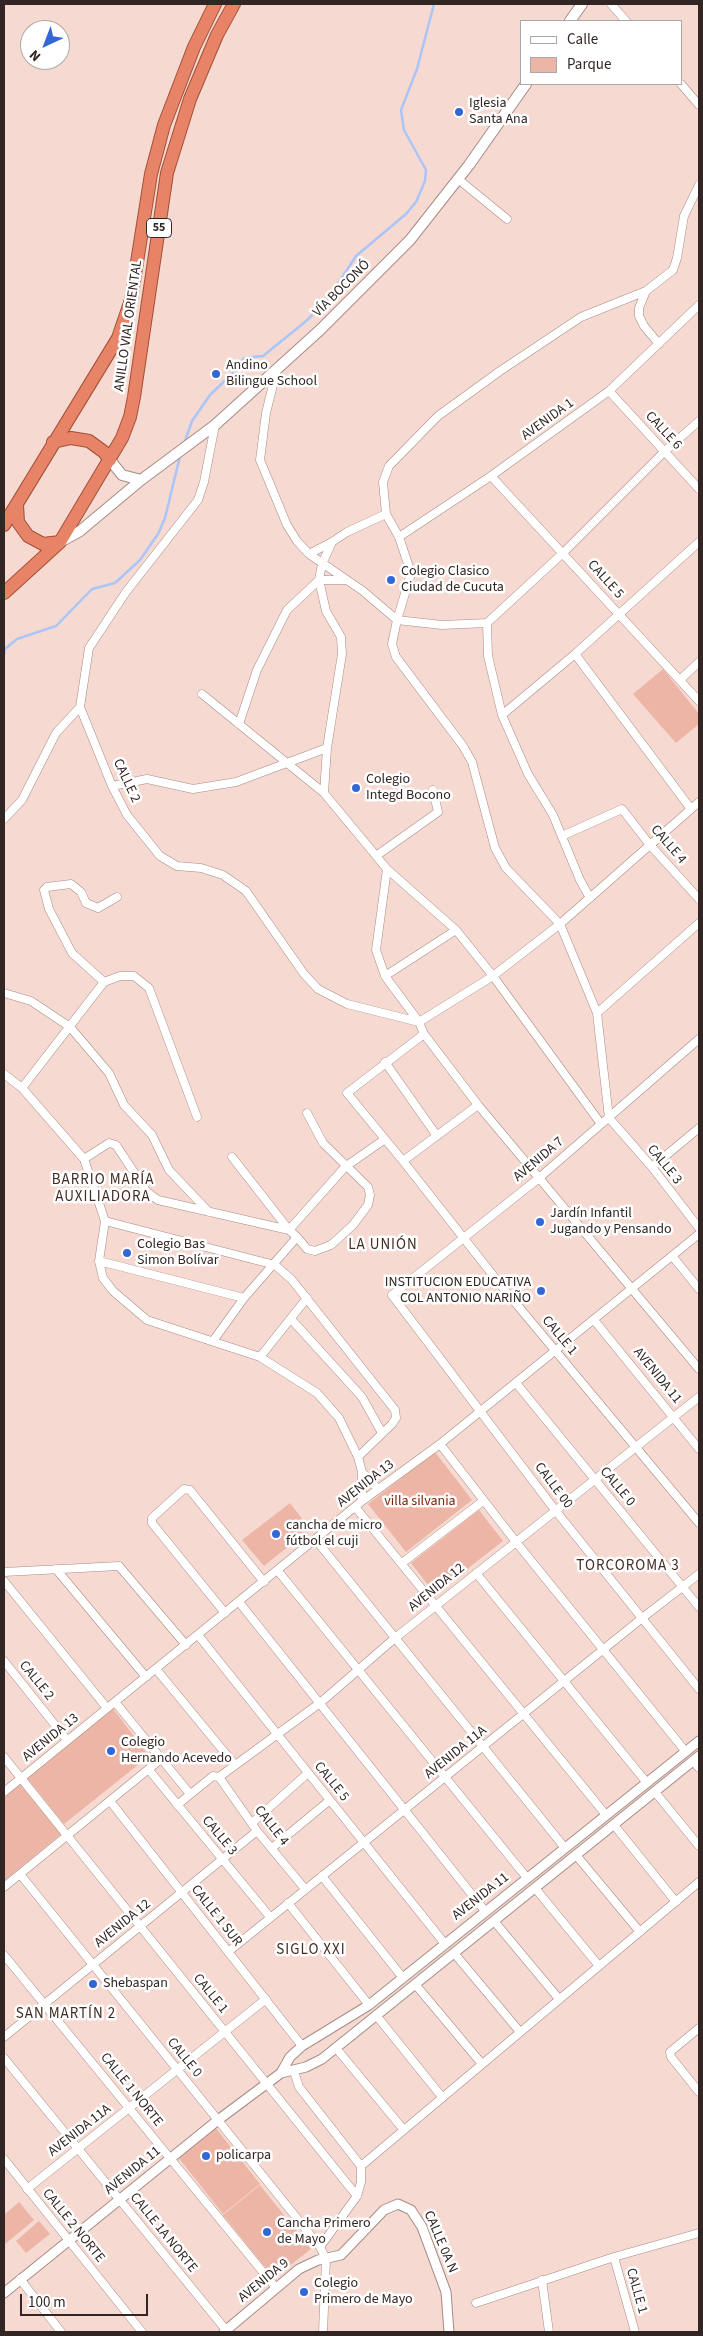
<!DOCTYPE html>
<meta charset="utf-8">
<style>
body{margin:0}
#map{position:relative;width:703px;height:2336px;overflow:hidden;background:#f6d9d0;font-family:"Source Sans 3",sans-serif}
canvas{display:block}
.frame{position:absolute;inset:0;border:5px solid #312623;pointer-events:none}
.legend{position:absolute;left:520px;top:20px;width:162px;height:65px;box-sizing:border-box;background:#fff;border:1px solid #ada8a7;margin:0;padding:6px 9px;list-style:none;font-size:15px;color:#312623}
.legend li{display:flex;align-items:center;gap:10px;height:25px}
.legend b{width:25px;border:1px solid #ada8a7}
.north{position:absolute;left:20px;top:20px;width:50px;height:50px;box-sizing:border-box;background:#fff;border:1px solid #ada8a7;border-radius:50%;rotate:223deg;font-size:14px;font-weight:700;line-height:20px;text-align:center;color:#312623}
.north::after{content:'';display:block;margin:auto;width:18px;height:22px;background:#3367d6;clip-path:polygon(50% 0,100% 100%,50% 72%,0 100%)}
.scale{position:absolute;left:20px;top:2294px;width:128px;height:22px;box-sizing:border-box;border:2px solid #312623;border-top:0;padding-left:6px;font-size:15px;line-height:18px;white-space:nowrap;color:#312623;-webkit-text-stroke:4px #fff;paint-order:stroke}
</style>
<div id="map">
<canvas width="703" height="2336"></canvas>
<div class="frame"></div>
<ul class="legend">
<li><b style="height:6px;background:#fff"></b>Calle</li>
<li><b style="height:14px;background:#ecb5a6"></b>Parque</li>
</ul>
<div class="north">N</div>
<div class="scale">100 m</div>
</div>
<script>
const ctx = document.querySelector('canvas').getContext('2d');
ctx.lineJoin = 'round';
function fill(path, color) { ctx.fillStyle = color; ctx.fill(path, 'evenodd'); }
const toPath = rows => new Path2D(rows.map(r => 'M' + r).join(''));
function stroke(path, color, width, dash) { ctx.strokeStyle = color; ctx.lineWidth = width; ctx.lineCap = dash ? 'butt' : 'round'; ctx.setLineDash(dash || []); ctx.stroke(path); }
function drawText(font, color, halo, rows, align = 'center') {
  ctx.font = font + ' "Source Sans 3",sans-serif'; ctx.lineWidth = 5; ctx.setLineDash([]); ctx.textBaseline = 'middle'; ctx.strokeStyle = halo; ctx.fillStyle = color; for (const [text, x, y, turn = 0] of rows) {
    ctx.save(); ctx.translate(x, y); ctx.rotate((+turn || 0) * Math.PI / 180); ctx.textAlign = isNaN(turn) ? turn : align; if (halo) ctx.strokeText(text, 0, 0); ctx.fillText(text, 0, 0); ctx.restore();
  }
}
fill(toPath([
 [663,669,699,714,699,724,676,743,633,694],
 [435,1452,472,1500,406,1552,368,1504],
 [290,1503,310,1529,264,1566,242,1540],
 [479,1510,503,1541,435,1594,411,1563],
 [111,1706,149,1756,64,1824,27,1778],
 [20,1784,61,1834,4,1881,4,1797],
 [215,2127,260,2184,223,2214,178,2157],
 [260,2185,311,2249,274,2278,223,2215],
 [19,2202,34,2220,4,2245,4,2215],
 [39,2221,50,2234,26,2253,16,2241]
]), '#ecb5a6');
stroke(toPath([
 [184,444,192,421,210,395,235,371,244,358,263,356,305,322,328,299,356,256,406,214,416,202,425,181,426,170,404,130,401,110,417,69,434,4],
 [4,654,5,649,17,639,56,626,92,589,115,583,140,560,158,534,165,518,180,456]
]), '#aac5f8', 2.5);
const minor = toPath([
 [611,4,626,21],
 [681,84,699,105],
 [458,179,507,219],
 [699,185,684,216,677,258,673,270,646,291,581,317,500,371,438,416,389,466,383,482,386,514,399,537,409,567,410,577,397,620,392,644,396,657,463,746,472,762,495,848,506,868,560,924,597,1013,609,1118,652,1167,699,1228],
 [646,291,639,308,639,316,644,326,659,344],
 [277,369,266,413,260,460,287,525,297,541,309,554,363,591,397,620,442,625,487,623,563,553,665,451,699,421],
 [609,391,699,489],
 [215,425,204,482,198,500,126,592,89,648,80,707,112,786,127,815,160,856,177,866,201,868,223,875,246,891,304,974,318,989,347,1004,419,1022,493,976,560,924,699,802],
 [491,476,699,701],
 [399,537,491,476,609,391,699,305],
 [309,554,332,542],
 [346,580,319,580,326,611,341,637,342,654,327,748,324,793,387,869,376,950,385,976,419,1022,424,1034,478,1105,699,1369],
 [487,623,488,656,502,715,528,774,553,815,580,880,590,898],
 [575,654,691,809],
 [680,680,699,662],
 [202,694,324,793],
 [502,715,575,654,699,542],
 [239,724,257,670,287,610,319,580,322,564,332,542,347,532,386,514],
 [112,786,147,779,193,789,236,782,327,748],
 [4,819,22,800,56,733,80,707],
 [562,836,622,809,650,845,699,899],
 [376,856,438,812,433,790],
 [387,869,456,930,493,976,601,1124],
 [385,976,456,930],
 [104,982,72,953,49,909,44,890,47,887,71,884,81,892,86,903,98,908,117,897],
 [4,993,31,1001,70,1027,109,1073,124,1105,152,1135,169,1170,209,1212],
 [597,1013,699,923],
 [424,1034,347,1093,403,1161,503,1288,699,1523],
 [699,1039,539,1178,392,1295,555,1510,699,1689],
 [385,1062,437,1136],
 [4,1074,22,1088,84,1159,105,1221,99,1261,103,1278,113,1291,147,1320,260,1357,317,1393,339,1418,358,1457,362,1472,362,1501],
 [22,1088,104,982,120,976,134,976,149,988,197,1117],
 [84,1159,109,1143,116,1145,147,1192,158,1200,289,1230,232,1157],
 [403,1161,478,1105],
 [652,1167,699,1128],
 [105,1221,275,1265,292,1280,395,1410,396,1418,392,1424,358,1457],
 [297,1237,307,1249,315,1251,331,1245,353,1225,368,1205,370,1195,368,1187,323,1143,307,1113],
 [673,1257,699,1289],
 [99,1261,244,1298],
 [291,1319,362,1397,382,1433],
 [594,1320,699,1449],
 [213,1341,244,1298,297,1237,289,1230,345,1167,385,1139],
 [260,1357,307,1298],
 [516,1383,699,1607],
 [440,1444,516,1542,686,1752],
 [362,1472,378,1489],
 [356,1508,606,1815],
 [316,1540,565,1848],
 [402,1563,483,1501],
 [56,1569,146,1677],
 [278,1571,527,1878],
 [4,1572,119,1566,186,1645],
 [476,1573,647,1783],
 [4,1581,107,1708],
 [239,1602,485,1911],
 [225,1613,152,1523,152,1518,184,1489,190,1490,264,1582],
 [198,1635,445,1944],
 [4,1661,67,1740],
 [156,1669,235,1765],
 [115,1702,190,1794],
 [4,1757,357,2196],
 [693,1761,699,1768],
 [149,1770,270,1917],
 [219,1777,257,1831,305,1889],
 [4,1792,362,1501,440,1444,699,1234],
 [655,1792,699,1846],
 [110,1801,302,2046],
 [177,1805,213,1776,219,1777,320,1703,395,1638,699,1397],
 [252,1823,308,1773],
 [614,1825,676,1902],
 [272,1848,330,1800],
 [576,1855,640,1932],
 [20,1874,320,2247,326,2259,323,2332],
 [322,1876,403,1978],
 [4,1887,161,1759],
 [535,1888,599,1966],
 [288,1903,369,2005],
 [494,1921,559,1999],
 [228,1952,641,1619,699,1574],
 [454,1953,520,2032],
 [4,1955,276,2288],
 [415,1984,482,2064],
 [376,2015,442,2097],
 [699,2028,670,2052,671,2057,699,2092],
 [4,2037,257,1831],
 [336,2048,403,2129],
 [4,2058,226,2330],
 [294,2071,299,2087,361,2166,361,2182,357,2196,320,2247],
 [4,2159,142,2332],
 [361,2166,699,1882],
 [27,2189,266,1999],
 [614,2257,635,2332],
 [20,2279,61,2332],
 [542,2280,549,2332],
 [476,2303,614,2257,699,2233]
]);
const tertiary = toPath([
 [281,2073,306,2067,322,2059,699,1756],
 [4,2293,218,2120,281,2073,290,2057,302,2046,369,2005,699,1741],
 [224,2332,299,2269,318,2260,341,2255,384,2210,398,2204,411,2210,422,2227,446,2292,449,2332]
]);
const secondary = toPath([
 [570,21,582,4],
 [110,460,122,475,141,480],
 [60,542,80,531,141,480,215,425,320,330,410,240,469,165,526,84]
]);
const trunk = toPath([
 [53,442,71,438,89,441,104,452,110,460],
 [17,505,18,522,28,536,43,544,60,542],
 [4,525,118,338,131,300,151,174,164,125,194,47,215,4],
 [4,593,60,542,122,438,130,417,134,397,167,173,190,99,217,35,234,4]
]);
stroke(minor, '#a78c85', 9);
stroke(tertiary, '#a78c85', 11);
stroke(secondary, '#a78c85', 12);
stroke(trunk, '#a34f38', 14);
stroke(minor, '#fff', 8);
stroke(tertiary, '#fff', 9);
stroke(secondary, '#fff', 10);
stroke(trunk, '#e78468', 12);
for (const [x, y, r, color] of [
 [459,112,5,"#3367d6"],
 [216,374,5,"#3367d6"],
 [391,580,5,"#3367d6"],
 [356,788,5,"#3367d6"],
 [540,1222,5,"#3367d6"],
 [127,1253,5,"#3367d6"],
 [541,1291,5,"#3367d6"],
 [276,1534,5,"#3367d6"],
 [111,1751,5,"#3367d6"],
 [93,1984,5,"#3367d6"],
 [206,2156,5,"#3367d6"],
 [267,2232,5,"#3367d6"],
 [304,2292,5,"#3367d6"]
]) { const dot = new Path2D(); dot.arc(x, y, r, 0, 2 * Math.PI); ctx.fillStyle = color; ctx.fill(dot); stroke(dot, '#fff', 2); }
for (const [x, y, w] of [
 [159,228,25]
]) { const box = new Path2D(); box.roundRect(x - w / 2, y - 9.5, w, 19, 4); ctx.fillStyle = '#fff'; ctx.fill(box); stroke(box, '#312623', 1); }
drawText('bold 12px', '#312623', null, [
 ["55",159,228]
]);
drawText('14px', '#312623', '#fff', [
 ["Iglesia",469,104],
 ["Santa Ana",469,120],
 ["Andino",226,366],
 ["Bilingue School",226,382],
 ["Colegio Clasico",401,572],
 ["Ciudad de Cucuta",401,588],
 ["Colegio",366,780],
 ["Integd Bocono",366,796],
 ["Jardín Infantil",550,1214],
 ["Jugando y Pensando",550,1230],
 ["Colegio Bas",137,1245],
 ["Simon Bolívar",137,1261],
 ["INSTITUCION EDUCATIVA",531,1283,"right"],
 ["COL ANTONIO NARIÑO",531,1299,"right"],
 ["cancha de micro",286,1526],
 ["fútbol el cuji",286,1542],
 ["Colegio",121,1743],
 ["Hernando Acevedo",121,1759],
 ["Shebaspan",103,1984],
 ["policarpa",216,2156],
 ["Cancha Primero",277,2224],
 ["de Mayo",277,2240],
 ["Colegio",314,2284],
 ["Primero de Mayo",314,2300]
], 'left');
drawText('14px', '#312623', '#fff', [
 ["VÍA BOCONÓ",342,289,-45],
 ["ANILLO VIAL ORIENTAL",129,326,-82],
 ["AVENIDA 1",548,420,-36],
 ["CALLE 6",663,431,47],
 ["CALLE 5",605,580,48],
 ["CALLE 2",126,781,65],
 ["CALLE 4",668,845,49],
 ["AVENIDA 7",539,1160,-40],
 ["CALLE 3",664,1165,51],
 ["CALLE 1",559,1336,50],
 ["AVENIDA 11",657,1376,51],
 ["AVENIDA 13",366,1484,-38],
 ["CALLE 00",553,1486,53],
 ["CALLE 0",617,1487,50],
 ["AVENIDA 12",437,1588,-39],
 ["CALLE 2",36,1681,51],
 ["AVENIDA 13",51,1738,-39],
 ["AVENIDA 11A",456,1753,-39],
 ["CALLE 5",331,1782,51],
 ["CALLE 4",271,1826,52],
 ["CALLE 3",219,1836,50],
 ["AVENIDA 11",481,1897,-38],
 ["CALLE 1 SUR",216,1916,52],
 ["AVENIDA 12",123,1924,-39],
 ["CALLE 1",210,1994,51],
 ["CALLE 0",184,2058,51],
 ["CALLE 1 NORTE",131,2090,51],
 ["AVENIDA 11A",80,2131,-38],
 ["AVENIDA 11",133,2171,-39],
 ["CALLE 2 NORTE",73,2226,51],
 ["CALLE 1A NORTE",163,2233,51],
 ["CALLE 0A N",440,2242,67],
 ["AVENIDA 9",264,2281,-39],
 ["CALLE 1",636,2291,74]
]);
drawText('14px', '#7d2408', '#fff', [
 ["villa silvania",420,1502]
]);
ctx.letterSpacing = '1px';
drawText('15px', '#412b25', '#fff', [
 ["BARRIO MARÍA",103,1181],
 ["AUXILIADORA",103,1198],
 ["LA UNIÓN",383,1246],
 ["TORCOROMA 3",628,1567],
 ["SIGLO XXI",311,1951],
 ["SAN MARTÍN 2",66,2015]
]);
ctx.letterSpacing = '0px';
</script>
